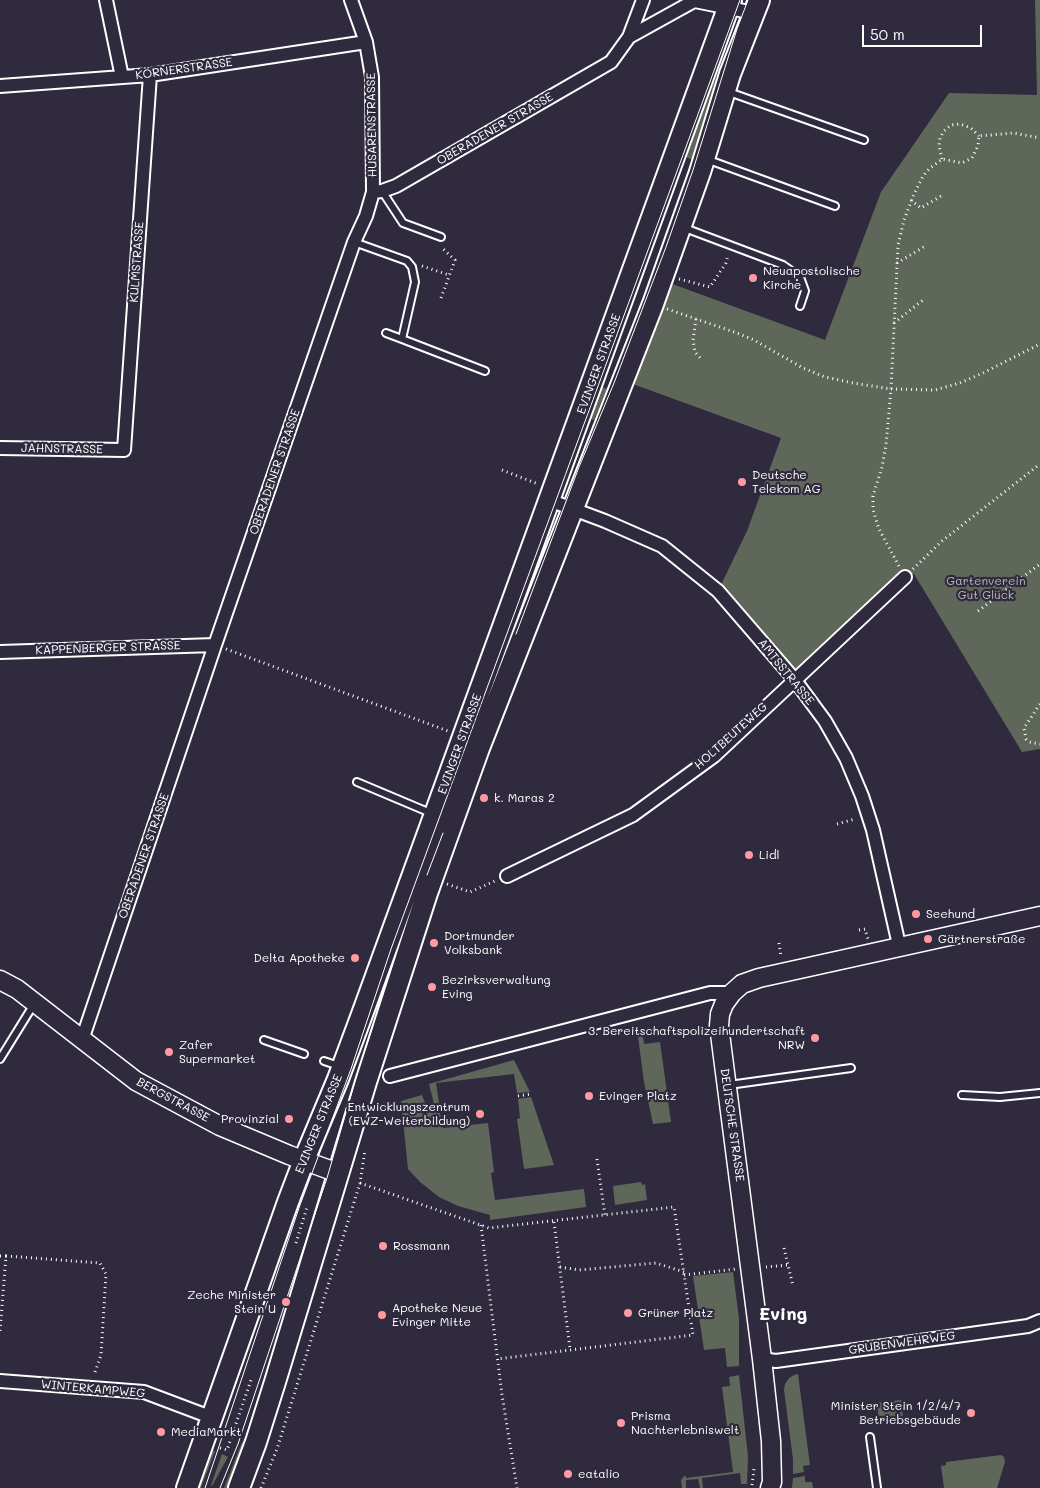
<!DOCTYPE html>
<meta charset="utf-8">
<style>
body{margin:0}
#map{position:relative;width:1040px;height:1488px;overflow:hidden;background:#2f2a3d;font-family:Mali,sans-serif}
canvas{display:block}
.scale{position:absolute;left:862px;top:25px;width:120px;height:22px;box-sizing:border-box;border:2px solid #fff;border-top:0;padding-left:6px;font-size:15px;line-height:18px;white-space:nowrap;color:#fff;-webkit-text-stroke:4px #2f2a3d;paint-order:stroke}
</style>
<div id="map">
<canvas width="1040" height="1488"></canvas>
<div class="scale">50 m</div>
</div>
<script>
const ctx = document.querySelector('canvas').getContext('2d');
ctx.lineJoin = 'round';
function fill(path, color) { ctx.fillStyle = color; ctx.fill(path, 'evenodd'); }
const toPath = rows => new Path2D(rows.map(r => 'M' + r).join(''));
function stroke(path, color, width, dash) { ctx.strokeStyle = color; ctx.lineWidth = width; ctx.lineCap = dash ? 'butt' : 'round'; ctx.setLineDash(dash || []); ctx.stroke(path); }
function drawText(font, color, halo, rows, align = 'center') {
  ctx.font = font + ' Mali,sans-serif'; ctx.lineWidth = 4.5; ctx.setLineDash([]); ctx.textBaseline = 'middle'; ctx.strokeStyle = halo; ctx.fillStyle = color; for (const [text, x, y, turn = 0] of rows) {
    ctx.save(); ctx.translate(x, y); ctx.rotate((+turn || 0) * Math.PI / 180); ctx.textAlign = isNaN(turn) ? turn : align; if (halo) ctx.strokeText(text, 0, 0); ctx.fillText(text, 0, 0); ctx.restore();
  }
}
fill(toPath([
 [1035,0,1040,0,1040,749,1022,752,914,574,905,577,794,679,718,591,747,531,781,438,630,383,667,282,825,340,881,192,949,93,1037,95],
 [718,72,694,160,685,157],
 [602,387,607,389,594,420,591,419],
 [637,1029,642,1029,644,1044,660,1042,671,1122,653,1124,644,1082],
 [514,1060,530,1092,517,1093,514,1074,436,1083,439,1103,434,1104,429,1084],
 [422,1095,428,1110,439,1109,443,1128,488,1123,494,1172,491,1173,495,1200,584,1189,586,1207,490,1220,490,1215,458,1206,439,1197,420,1182,408,1169,401,1101],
 [531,1097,554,1165,524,1169,517,1119,520,1118,518,1099],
 [641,1182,642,1185,645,1184,647,1200,615,1205,613,1186],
 [733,1272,739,1319,739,1366,727,1367,725,1348,704,1350,693,1276],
 [798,1374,810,1465,803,1466,804,1472,793,1474,793,1459,784,1390,785,1384,789,1378,794,1375],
 [739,1375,748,1456,747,1484,741,1484,740,1473,702,1478,703,1488,700,1488,698,1479,686,1480,686,1488,682,1488,681,1480,685,1475,686,1478,733,1472,722,1387,730,1386,729,1377],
 [901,1400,903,1418,879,1421,877,1403],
 [242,1442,248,1445,230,1488,224,1488],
 [211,1450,215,1451,201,1488,196,1488],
 [222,1454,228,1457,212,1486,211,1485],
 [1001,1455,1004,1457,1005,1462,997,1488,944,1488,941,1466,946,1465,946,1462],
 [805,1476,805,1482,812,1482,813,1488,792,1488,793,1478]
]), '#5f675b');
const lane = toPath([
 [726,91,864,140],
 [706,159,835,206],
 [382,191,403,223,441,237],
 [682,227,783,265,800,277,805,291,800,306],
 [354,242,407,261,412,267,415,282,402,339,485,371],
 [386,333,402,339],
 [357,782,433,814],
 [264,1040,304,1054],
 [0,1059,34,1004],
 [324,1061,339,1066],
 [729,1085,851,1068],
 [962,1095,1000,1097,1040,1093],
 [870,1437,877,1488]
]);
const street = toPath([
 [106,0,122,77],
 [351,0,366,42,372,77,373,192],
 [690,0,754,13],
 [629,37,694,1],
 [0,86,150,75,366,42],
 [0,448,124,450,150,75],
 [549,500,605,521,662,546,718,591,794,679,825,721,846,758,862,796,873,830,899,945],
 [0,652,215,645],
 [507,876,633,815,714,756,905,577],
 [82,1040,215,645,354,242,366,216,373,192,382,191,396,186,611,62,629,37,643,0],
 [390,1076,710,993,732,993],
 [762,1359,776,1361,1028,1326,1040,1321],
 [0,1381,144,1392,213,1418]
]);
const secondary = toPath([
 [0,980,17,989,136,1081,220,1126,289,1155,338,1173],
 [770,1488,772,1482,771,1441,762,1359,719,1026,720,1014,724,1004,732,993,742,984,759,978,1040,916]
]);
const primary = toPath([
 [187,1488,288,1202,304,1160,338,1079,364,1009,731,0],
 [239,1488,256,1442,275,1382,366,1082,427,893,479,748,653,304,700,172,730,74,759,0]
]);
stroke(lane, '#fff', 10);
stroke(street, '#fff', 16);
stroke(secondary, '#fff', 21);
stroke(primary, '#fff', 24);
stroke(toPath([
 [942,159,939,146,940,138,944,131,951,125,960,124,971,128,979,136],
 [911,200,921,208,941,196],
 [897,263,927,245],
 [422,266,449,275],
 [679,279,710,287,726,263,728,255],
 [441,298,455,260,441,247],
 [667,309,737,333,754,340,803,368,825,377,853,383,891,389,898,245,904,220,914,194,923,176,929,169,942,159,962,163,972,158,978,146,979,136,1014,133,1040,138],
 [696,319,693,340,695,352,702,360],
 [894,323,923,300],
 [502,470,538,484],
 [899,566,879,529,873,510,873,496,882,467,886,445,891,389,935,390,960,383,983,373,1040,344],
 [913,569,942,541,1040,464],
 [978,611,1040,564],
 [226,649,448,731],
 [1040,704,1024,728,1026,739,1029,742,1040,744],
 [837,824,855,819],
 [447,884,470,892,495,881],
 [859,930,865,929,868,939],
 [779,943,781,957],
 [518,1096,531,1094],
 [597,1159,605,1216],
 [360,1183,489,1228,674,1207,693,1335,497,1359],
 [554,1222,570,1349],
 [481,1225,502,1395,517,1488],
 [296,1243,307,1207],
 [784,1248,793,1286],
 [0,1256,6,1256,0,1331],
 [6,1256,100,1263,106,1274,101,1355,94,1375],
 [560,1267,579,1270,656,1263,684,1272],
 [766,1267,788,1265],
 [684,1275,736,1269],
 [220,1448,227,1450,251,1380],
 [752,1485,754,1469],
 [261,1488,277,1449,360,1183,365,1150]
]), '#fff', 3, [1, 4]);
stroke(lane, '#2f2a3d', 6);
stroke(street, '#2f2a3d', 12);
stroke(secondary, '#2f2a3d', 18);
stroke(primary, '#2f2a3d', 20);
stroke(toPath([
 [516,634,579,467,614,383,666,247,693,170,737,29,748,0],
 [427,875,443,833],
 [205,1488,300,1205,351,1069,391,949,740,0],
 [220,1488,238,1444,327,1178,358,1071,373,1026]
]), '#fff', 1);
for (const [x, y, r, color] of [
 [753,278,5,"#ff9aa2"],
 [742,482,5,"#ff9aa2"],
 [484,798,5,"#ff9aa2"],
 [749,855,5,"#ff9aa2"],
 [916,914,5,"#ff9aa2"],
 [928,939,5,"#ff9aa2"],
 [434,943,5,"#ff9aa2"],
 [355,958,5,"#ff9aa2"],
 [432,987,5,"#ff9aa2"],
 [815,1038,5,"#ff9aa2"],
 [169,1052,5,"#ff9aa2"],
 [589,1096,5,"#ff9aa2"],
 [480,1114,5,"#ff9aa2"],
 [289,1119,5,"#ff9aa2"],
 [383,1246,5,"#ff9aa2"],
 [286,1302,5,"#ff9aa2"],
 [628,1313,5,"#ff9aa2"],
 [382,1315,5,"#ff9aa2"],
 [971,1413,5,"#ff9aa2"],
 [621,1423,5,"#ff9aa2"],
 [161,1432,5,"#ff9aa2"],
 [568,1474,5,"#ff9aa2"]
]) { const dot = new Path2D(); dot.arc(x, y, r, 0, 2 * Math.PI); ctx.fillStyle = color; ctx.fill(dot); stroke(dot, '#2f2a3d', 2); }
drawText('12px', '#fff', '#2f2a3d', [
 ["KÖRNERSTRASSE",184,69,-8],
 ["HUSARENSTRASSE",372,125,-91],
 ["OBERADENER STRASSE",495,129,-30],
 ["KULMSTRASSE",137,262,-86],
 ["EVINGER STRASSE",599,364,-70],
 ["JAHNSTRASSE",62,449,1],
 ["OBERADENER STRASSE",275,472,-71],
 ["KAPPENBERGER STRASSE",108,648,-2],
 ["AMTSSTRASSE",786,672,51],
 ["HOLTBEUTEWEG",731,736,-42],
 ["EVINGER STRASSE",460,744,-70],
 ["OBERADENER STRASSE",144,856,-71],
 ["BERGSTRASSE",173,1100,28],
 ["EVINGER STRASSE",319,1124,-68],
 ["DEUTSCHE STRASSE",732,1125,82],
 ["GRUBENWEHRWEG",902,1343,-8],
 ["WINTERKAMPWEG",93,1389,5]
]);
drawText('12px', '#fff', '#2f2a3d', [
 ["Neuapostolische",763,271],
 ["Kirche",763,285],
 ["Deutsche",752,475],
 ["Telekom AG",752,489],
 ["k. Maras 2",494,798],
 ["Lidl",759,855],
 ["Seehund",926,914],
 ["Dortmunder",444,936],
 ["Volksbank",444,950],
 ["Gärtnerstraße",938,939],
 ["Delta Apotheke",345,958,"right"],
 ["Bezirksverwaltung",442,980],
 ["Eving",442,994],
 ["3. Bereitschaftspolizeihundertschaft",805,1031,"right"],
 ["NRW",805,1045,"right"],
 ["Zafer",179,1045],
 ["Supermarket",179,1059],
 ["Evinger Platz",599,1096],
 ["Entwicklungszentrum",470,1107,"right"],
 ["(EWZ-Weiterbildung)",470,1121,"right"],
 ["Provinzial",279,1119,"right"],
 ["Rossmann",393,1246],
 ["Zeche Minister",276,1295,"right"],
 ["Stein U",276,1309,"right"],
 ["Apotheke Neue",392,1308],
 ["Evinger Mitte",392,1322],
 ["Grüner Platz",638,1313],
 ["Minister Stein 1/2/4/7",961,1406,"right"],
 ["Betriebsgebäude",961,1420,"right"],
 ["Prisma",631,1416],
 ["Nachterlebniswelt",631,1430],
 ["MediaMarkt",171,1432],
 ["eatalio",578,1474]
], 'left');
drawText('12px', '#b7bbb5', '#2f2a3d', [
 ["Gartenverein",986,581],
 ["Gut Glück",986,595]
]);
drawText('bold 18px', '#fff', '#2f2a3d', [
 ["Eving",783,1314]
]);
</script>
